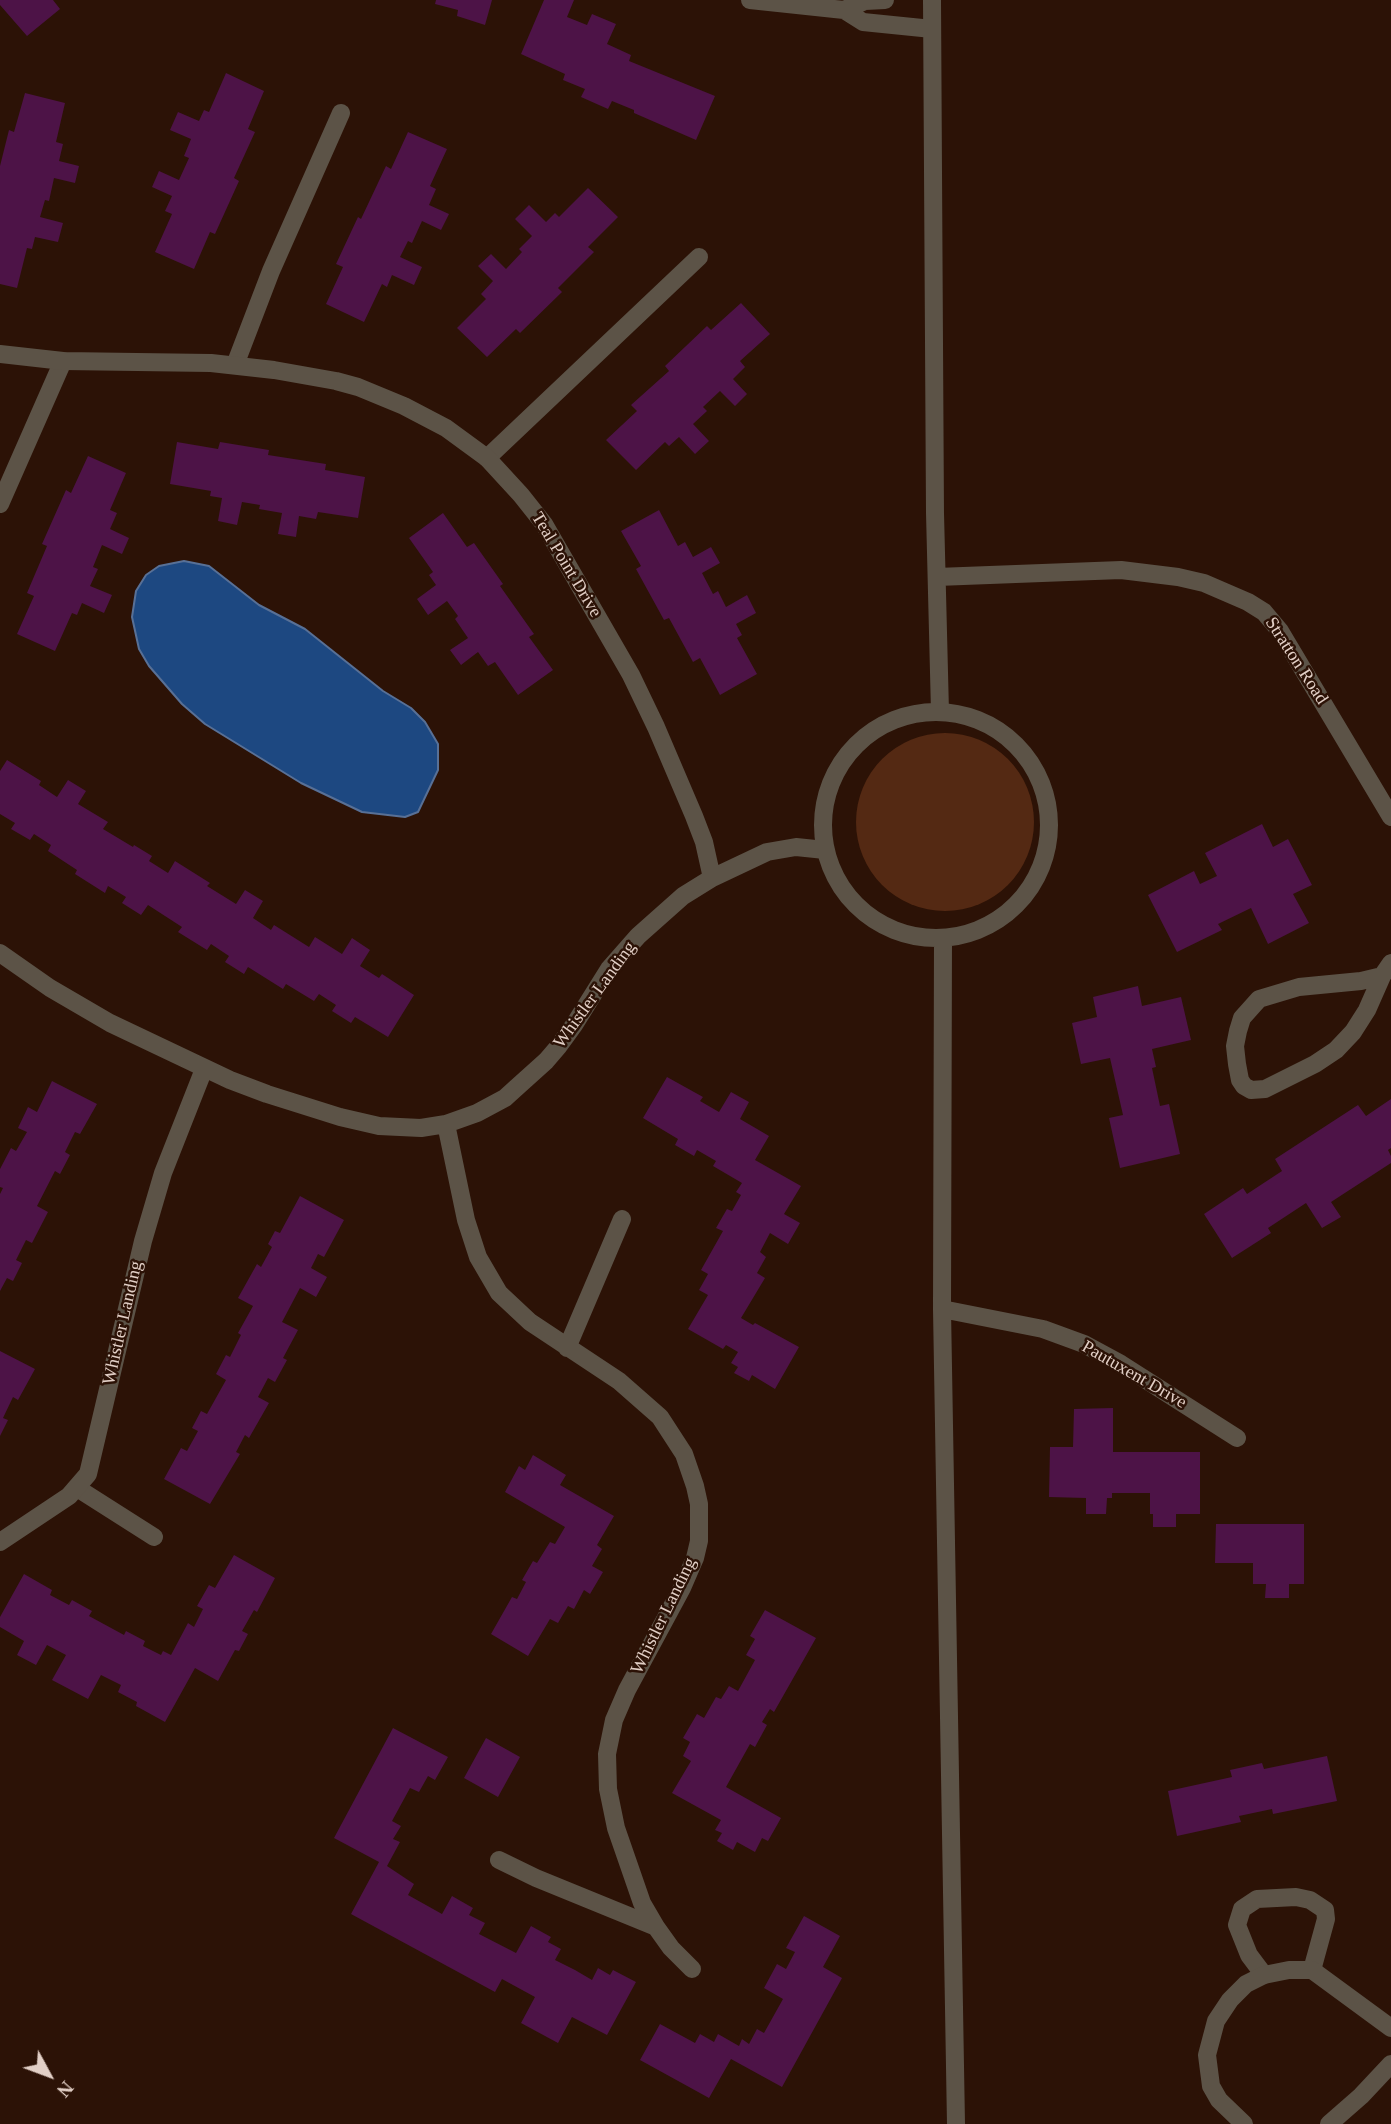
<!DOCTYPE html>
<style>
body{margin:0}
#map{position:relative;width:1391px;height:2124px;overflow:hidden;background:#2c1206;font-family:Georgia,serif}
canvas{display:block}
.north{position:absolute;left:14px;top:2040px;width:70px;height:70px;-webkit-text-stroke:5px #2c1206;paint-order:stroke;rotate:131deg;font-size:19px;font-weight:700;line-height:28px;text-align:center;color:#e2cfc6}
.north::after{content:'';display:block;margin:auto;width:24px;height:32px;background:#e2cfc6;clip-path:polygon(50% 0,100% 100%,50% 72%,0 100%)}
</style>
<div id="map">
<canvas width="1391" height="2124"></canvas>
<div class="north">N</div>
</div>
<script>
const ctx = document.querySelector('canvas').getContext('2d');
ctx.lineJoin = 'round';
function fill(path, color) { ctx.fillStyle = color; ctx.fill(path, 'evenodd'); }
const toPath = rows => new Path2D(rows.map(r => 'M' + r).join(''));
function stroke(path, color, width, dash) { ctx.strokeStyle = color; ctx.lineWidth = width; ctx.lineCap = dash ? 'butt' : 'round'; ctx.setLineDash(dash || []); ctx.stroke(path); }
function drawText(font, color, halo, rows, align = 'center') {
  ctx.font = font + ' Georgia,serif'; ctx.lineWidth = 5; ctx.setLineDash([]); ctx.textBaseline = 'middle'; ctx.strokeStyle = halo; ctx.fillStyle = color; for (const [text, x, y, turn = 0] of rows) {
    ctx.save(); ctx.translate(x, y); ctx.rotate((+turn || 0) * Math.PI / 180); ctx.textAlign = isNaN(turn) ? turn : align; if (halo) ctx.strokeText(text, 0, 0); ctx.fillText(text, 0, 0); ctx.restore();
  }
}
fill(toPath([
 '856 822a89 89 0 1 1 178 0a89 89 0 1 1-178 0Z'
]), '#542913');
const water = toPath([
 [184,561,209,566,259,605,305,629,383,691,411,708,425,722,438,744,438,770,418,812,405,817,362,812,301,783,205,724,182,704,149,666,139,649,132,617,136,591,146,575,159,566,184,561]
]);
fill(water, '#1d4881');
stroke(water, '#587096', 2);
fill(toPath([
 [0,0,53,0,60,9,27,36,0,5],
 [436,0,492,0,485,25,457,16,458,10,435,4],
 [544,0,574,0,567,17,587,25,592,14,616,24,607,44,631,55,629,61,715,96,696,140,634,113,634,110,612,101,608,109,581,97,585,89,563,80,565,74,521,54],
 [226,73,264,91,248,129,255,132,234,178,239,181,215,234,210,232,194,269,155,252,172,214,165,211,172,196,152,187,159,171,179,180,189,158,184,156,191,139,170,130,178,112,199,121,204,110,209,112],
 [25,93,65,103,56,142,63,144,59,161,79,166,75,183,54,178,49,201,45,200,40,217,63,223,58,242,35,237,32,249,27,248,17,288,0,284,0,166,9,130,14,132],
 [408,132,447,149,430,186,436,189,429,205,449,214,441,230,422,221,412,243,408,241,400,257,422,267,414,285,392,275,387,287,382,284,364,322,326,304,343,267,336,264,358,217,361,219,386,166,391,169],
 [588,188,618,217,588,247,594,252,558,288,562,292,520,333,516,329,487,357,457,328,486,299,481,294,493,281,478,266,491,254,506,269,522,252,519,249,532,236,515,219,529,205,546,222,555,213,559,217],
 [741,303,770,334,740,361,745,367,733,379,747,394,735,406,720,391,703,407,707,411,693,424,709,441,695,454,679,437,669,446,665,442,636,470,606,440,637,411,631,405,669,371,665,366,707,326,711,330],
 [177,442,218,449,220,442,269,450,268,455,326,464,325,470,365,477,358,518,318,512,316,519,299,516,296,537,278,534,282,513,259,509,260,505,242,502,237,525,218,521,222,498,210,496,211,491,170,484],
 [88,456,126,473,110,510,117,513,110,529,129,538,122,554,102,545,93,567,98,569,90,586,112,595,104,613,82,603,77,615,72,613,55,651,17,634,34,596,27,593,47,546,42,544,66,490,71,493],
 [659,510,678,546,685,542,693,557,711,547,720,563,702,573,713,594,718,591,726,607,747,595,756,613,736,624,742,635,737,638,757,674,720,695,700,658,693,662,669,618,664,620,636,569,641,566,621,531],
 [443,513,467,547,474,543,503,584,500,586,534,634,529,637,553,670,518,695,495,662,488,666,478,652,461,665,450,650,468,638,455,619,458,616,447,601,428,615,417,599,436,585,429,575,433,572,409,538],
 [7,760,41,781,39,785,57,797,68,780,86,791,78,804,108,822,103,829,133,847,134,845,152,856,149,861,168,873,175,861,210,883,207,886,236,904,245,890,263,901,253,918,271,930,274,925,309,947,315,937,342,954,352,938,370,950,360,966,379,978,382,974,414,995,388,1037,355,1017,351,1023,332,1011,336,1005,319,994,314,1001,286,984,283,989,248,967,244,974,225,962,229,956,211,944,207,950,178,932,182,927,148,905,141,915,122,903,126,897,108,886,105,893,75,874,77,870,48,851,51,845,34,834,30,840,11,829,15,823,0,814,0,771],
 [1262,824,1273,847,1288,839,1312,885,1293,894,1309,923,1268,944,1251,908,1218,924,1222,930,1177,952,1148,895,1194,871,1200,884,1217,876,1205,853],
 [1138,986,1142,1006,1181,997,1191,1040,1152,1049,1156,1067,1152,1068,1160,1106,1169,1104,1180,1154,1120,1168,1109,1118,1123,1115,1110,1058,1081,1064,1072,1023,1097,1017,1093,997],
 [667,1077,703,1097,700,1101,719,1112,731,1092,749,1102,740,1119,769,1136,755,1160,801,1186,784,1214,800,1223,788,1244,770,1233,760,1252,766,1257,757,1273,765,1278,741,1318,753,1325,755,1323,799,1347,775,1389,752,1375,749,1381,734,1373,738,1367,731,1363,738,1352,726,1345,723,1349,688,1329,708,1295,699,1290,708,1274,701,1270,723,1231,716,1228,727,1209,732,1211,741,1195,736,1192,742,1183,713,1166,716,1161,697,1150,694,1156,675,1145,678,1139,643,1118],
 [52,1081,97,1104,80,1134,75,1132,65,1152,70,1155,60,1174,55,1171,37,1206,48,1212,32,1243,26,1240,16,1260,22,1263,13,1281,7,1278,0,1291,0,1194,3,1188,0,1187,0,1169,11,1148,16,1151,27,1132,18,1128,28,1107,37,1112],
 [1391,1099,1391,1148,1388,1150,1391,1156,1391,1163,1331,1202,1341,1217,1322,1228,1306,1203,1268,1228,1271,1233,1232,1258,1204,1214,1243,1188,1247,1194,1282,1171,1275,1159,1358,1105,1366,1116],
 [300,1196,344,1220,324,1257,318,1254,311,1268,327,1277,316,1297,300,1288,282,1322,298,1330,283,1358,287,1360,275,1382,268,1378,258,1397,269,1403,249,1438,245,1435,236,1452,240,1454,210,1504,164,1479,181,1448,187,1451,198,1431,192,1428,201,1411,207,1414,226,1380,216,1374,226,1355,230,1357,241,1335,238,1333,253,1306,238,1298,257,1264,261,1267,272,1247,268,1244,275,1231,280,1233],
 [0,1351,35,1369,18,1400,13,1397,3,1418,8,1420,0,1436],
 [1113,1408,1113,1452,1200,1452,1200,1514,1176,1514,1176,1527,1153,1527,1153,1514,1150,1514,1150,1493,1112,1493,1112,1498,1107,1498,1106,1514,1086,1514,1086,1498,1049,1497,1050,1447,1073,1447,1074,1409],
 [533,1455,566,1475,560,1485,614,1516,597,1545,602,1549,592,1566,603,1572,590,1594,584,1590,574,1609,568,1606,558,1623,550,1619,528,1656,491,1634,512,1597,517,1599,526,1582,522,1580,533,1561,537,1563,550,1542,555,1544,565,1527,505,1492,519,1466,525,1470],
 [1216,1524,1304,1524,1304,1584,1289,1584,1289,1598,1265,1598,1266,1584,1253,1584,1253,1563,1215,1563],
 [234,1555,275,1578,257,1612,254,1610,242,1631,248,1634,239,1651,235,1650,218,1681,195,1668,165,1722,136,1706,137,1702,118,1692,121,1685,101,1675,88,1699,52,1680,66,1655,47,1645,36,1665,17,1655,24,1641,0,1627,0,1617,24,1574,52,1590,50,1595,69,1605,72,1600,92,1611,89,1616,124,1635,126,1631,145,1641,143,1646,161,1655,163,1651,171,1655,188,1623,194,1627,203,1609,197,1606,209,1585,215,1588],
 [765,1610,816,1638,774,1712,770,1709,762,1722,767,1725,755,1747,750,1744,726,1787,781,1818,768,1841,762,1838,755,1852,737,1842,733,1850,717,1841,722,1833,715,1830,721,1820,672,1793,691,1761,683,1756,690,1742,683,1738,697,1714,704,1718,716,1697,721,1699,729,1686,738,1691,755,1660,746,1655,755,1639,750,1636],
 [393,1728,448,1757,435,1780,428,1776,419,1792,410,1788,392,1821,401,1826,393,1839,400,1842,387,1866,414,1884,408,1895,442,1914,452,1896,473,1908,469,1915,485,1923,479,1934,516,1953,531,1926,551,1937,548,1942,561,1949,555,1960,575,1970,592,1980,598,1968,610,1975,613,1970,636,1982,607,2035,572,2017,558,2043,521,2023,535,1997,502,1979,495,1992,351,1914,379,1862,334,1838],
 [486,1738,520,1757,498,1797,464,1778],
 [1327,1756,1337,1801,1273,1814,1272,1809,1239,1816,1241,1822,1177,1836,1168,1791,1232,1777,1230,1770,1262,1763,1264,1769],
 [804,1916,840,1936,823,1967,842,1978,782,2087,731,2059,709,2098,640,2060,660,2024,695,2043,700,2034,714,2042,718,2034,739,2046,742,2039,749,2044,757,2029,764,2033,783,1999,764,1988,777,1964,786,1969,795,1952,786,1948]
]), '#4d1347');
stroke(toPath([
 [235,365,271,271,341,113],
 [487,458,699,257],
 [0,504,63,361],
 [1382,976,1361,981,1299,987,1259,999,1242,1018,1238,1031,1235,1046,1237,1064,1240,1080,1244,1086,1251,1090,1265,1089,1315,1064,1336,1050,1353,1032,1367,1010,1382,976,1391,963],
 [77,1488,154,1537],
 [1264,1975,1249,1955,1237,1925,1242,1909,1257,1899,1296,1897,1310,1900,1325,1910,1326,1919,1312,1970]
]), '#5c5347', 18);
stroke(toPath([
 [750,0,844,10,863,22,932,29],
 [932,0,935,513,940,712],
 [844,10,865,1,885,0],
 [0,354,63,361,211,363,274,370,336,381,358,387,404,406,446,428,487,458,521,495,544,524,631,675,656,727,694,816,704,842,712,878],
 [937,577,1121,570,1178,577,1204,583,1248,602,1264,612,1280,631,1391,817],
 '823 825a113 113 0 1 1 226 0a113 113 0 1 1-226 0Z',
 [943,939,942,1309,956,2124],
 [0,953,50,988,110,1023,230,1080,267,1094,340,1117,379,1126,421,1128,446,1124,477,1113,505,1098,516,1088,546,1061,558,1047,574,1025,609,969,638,936,683,896,712,878,767,852,796,847,825,850],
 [446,1124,466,1220,478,1257,499,1293,530,1322,619,1381,660,1417,684,1454,695,1486,699,1504,699,1541,695,1558,682,1588,627,1690,614,1720,607,1754,608,1789,616,1828,642,1903,656,1927],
 [942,1309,1043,1329,1084,1344,1121,1364,1237,1438],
 [567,1348,622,1219],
 [0,1542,69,1496,88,1474,143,1241,163,1173,204,1069],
 [499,1860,536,1878,656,1927,671,1948,692,1969],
 [1244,2124,1219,2100,1211,2086,1207,2055,1216,2021,1230,2000,1246,1984,1264,1975,1289,1970,1312,1970,1391,2028],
 [1329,2124,1361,2096,1391,2064]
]), '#5c5347', 18);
drawText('18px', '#e2cfc6', '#2c1206', [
 ["Teal Point Drive",566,565,59],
 ["Stratton Road",1296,661,57],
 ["Whistler Landing",595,995,-54],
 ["Whistler Landing",123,1323,-77],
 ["Pautuxent Drive",1134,1375,30],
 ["Whistler Landing",664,1616,-64]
]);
</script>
